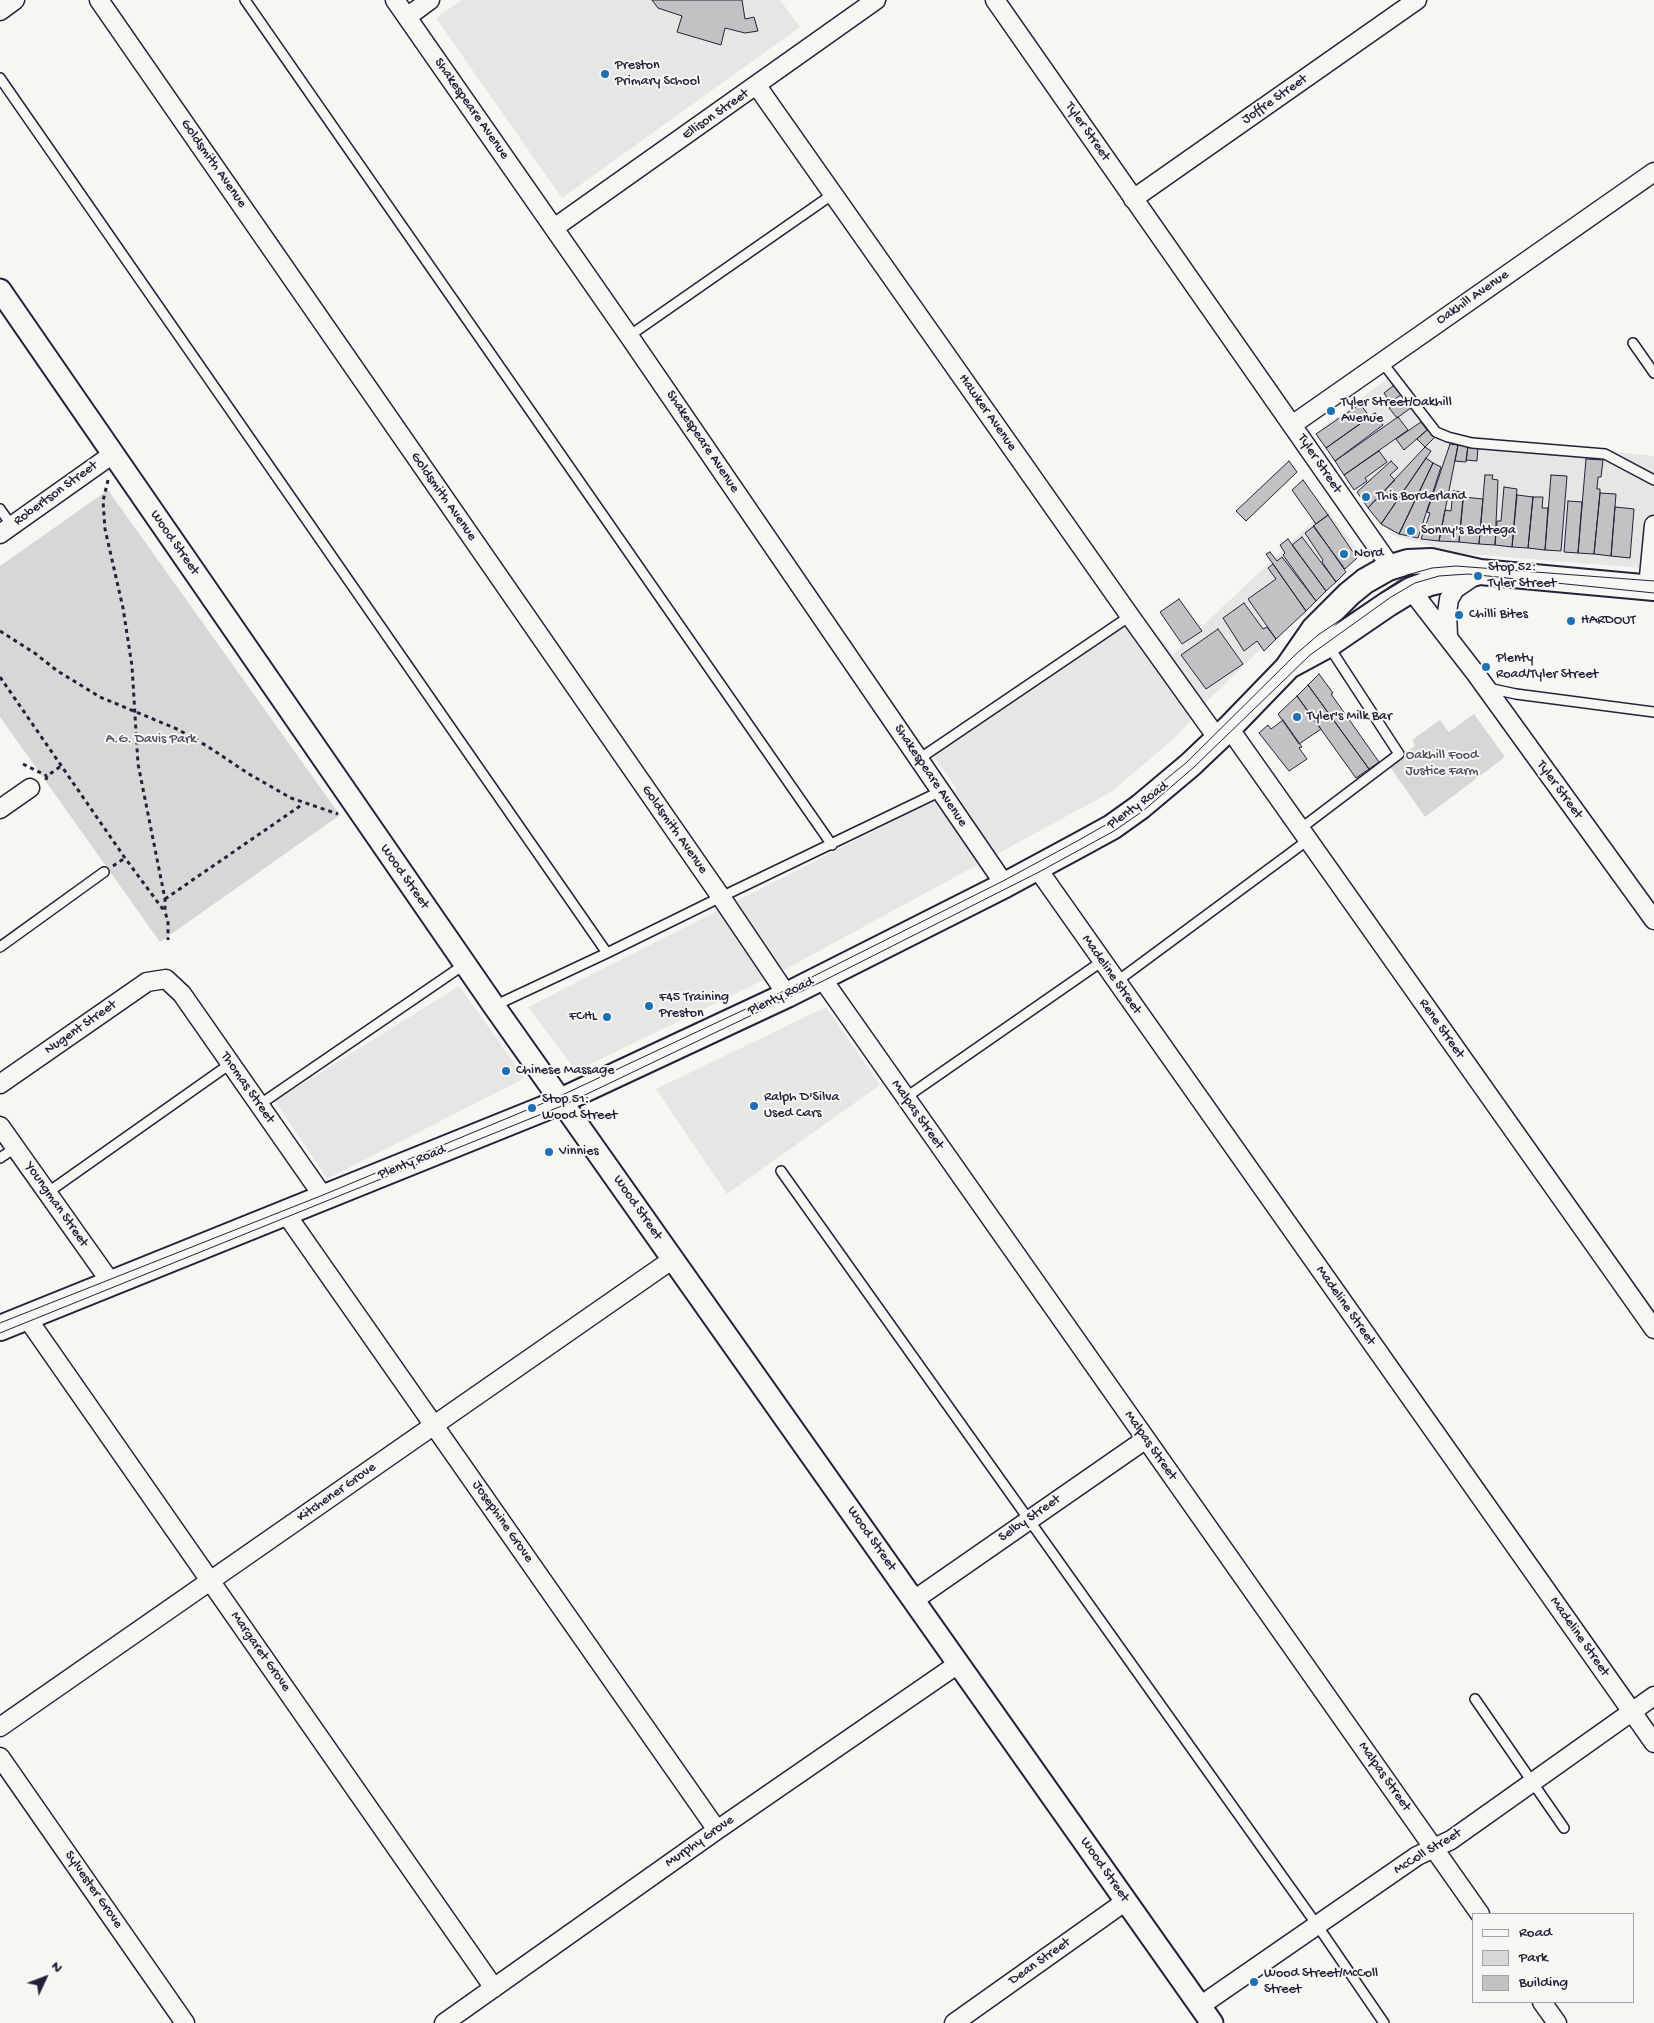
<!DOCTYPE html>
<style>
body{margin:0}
#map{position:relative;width:1654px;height:2023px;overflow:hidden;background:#f6f6f2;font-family:"Gochi Hand",sans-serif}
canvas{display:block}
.legend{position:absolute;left:1472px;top:1913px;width:162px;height:90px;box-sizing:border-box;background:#f6f6f2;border:1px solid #a1a1a9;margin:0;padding:6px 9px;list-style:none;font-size:15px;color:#22223b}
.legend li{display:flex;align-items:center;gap:10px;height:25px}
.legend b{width:25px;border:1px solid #a1a1a9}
.north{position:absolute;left:20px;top:1953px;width:50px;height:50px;-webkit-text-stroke:4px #f6f6f2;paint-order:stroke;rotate:47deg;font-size:14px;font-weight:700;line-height:20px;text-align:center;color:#22223b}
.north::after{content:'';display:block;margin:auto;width:18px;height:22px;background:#22223b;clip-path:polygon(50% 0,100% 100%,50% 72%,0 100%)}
</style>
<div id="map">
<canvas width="1654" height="2023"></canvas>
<ul class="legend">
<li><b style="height:6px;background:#f6f6f2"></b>Road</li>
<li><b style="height:14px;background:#d7d7d7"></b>Park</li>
<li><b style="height:14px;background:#c2c2c4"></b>Building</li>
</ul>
<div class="north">N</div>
</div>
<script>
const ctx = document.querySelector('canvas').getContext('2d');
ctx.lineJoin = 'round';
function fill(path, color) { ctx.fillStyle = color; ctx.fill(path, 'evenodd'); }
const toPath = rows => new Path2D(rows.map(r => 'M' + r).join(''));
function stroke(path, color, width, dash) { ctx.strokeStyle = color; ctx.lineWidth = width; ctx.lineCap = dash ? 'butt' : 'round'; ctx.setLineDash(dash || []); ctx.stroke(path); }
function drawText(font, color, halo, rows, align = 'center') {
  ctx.font = font + ' "Gochi Hand",sans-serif'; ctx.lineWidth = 4; ctx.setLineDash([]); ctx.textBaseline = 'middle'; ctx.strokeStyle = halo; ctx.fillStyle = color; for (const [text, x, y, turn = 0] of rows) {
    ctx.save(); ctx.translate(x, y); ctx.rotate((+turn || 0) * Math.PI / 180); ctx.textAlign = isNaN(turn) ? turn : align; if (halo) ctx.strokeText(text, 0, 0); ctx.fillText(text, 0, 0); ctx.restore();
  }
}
fill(toPath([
 [462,0,780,0,800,27,562,198,436,18],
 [1397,371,1436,432,1654,456,1654,569,1456,553,1392,535,1322,428],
 [1326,509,1360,553,1208,700,1176,737,1111,792,784,970,576,1071,528,1007,957,789,929,749,1134,606,1173,654],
 [459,986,525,1078,327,1179,275,1101],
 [826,1007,880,1085,727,1194,656,1089]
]), '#e6e6e4');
fill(toPath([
 [108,490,340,815,160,942,0,717,0,566],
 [1474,714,1505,757,1425,817,1388,764,1415,746,1412,740,1440,720,1449,732]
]), '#d7d7d7');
const building = toPath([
 [652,0,742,0,745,19,754,17,758,31,745,33,725,28,721,45,677,32,682,16,658,8,652,0],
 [1397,383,1404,393,1390,402,1384,393,1397,383],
 [1405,397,1412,407,1397,418,1389,408,1405,397],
 [1360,404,1370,417,1326,448,1316,434,1360,404],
 [1375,413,1383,425,1335,461,1326,448,1375,413],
 [1398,417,1408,430,1344,475,1335,461,1398,417],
 [1421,422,1427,430,1404,450,1396,439,1421,422],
 [1427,430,1436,436,1425,447,1417,439,1427,430],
 [1450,444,1458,445,1439,541,1421,539,1430,513,1427,512,1450,444],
 [1458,445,1468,446,1466,462,1455,461,1458,445],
 [1468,446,1478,447,1477,461,1466,460,1468,446],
 [1425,447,1431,451,1381,524,1368,508,1425,447],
 [1379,451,1387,462,1365,478,1367,481,1354,490,1344,475,1379,451],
 [1426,458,1433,463,1399,534,1381,524,1426,458],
 [1586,459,1603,460,1601,477,1598,477,1597,489,1600,489,1600,493,1594,554,1578,553,1586,459],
 [1289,461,1297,472,1246,521,1236,511,1289,461],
 [1391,461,1398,468,1390,475,1395,480,1368,508,1357,492,1391,461],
 [1433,463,1441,467,1418,538,1399,534,1433,463],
 [1485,475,1493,475,1492,479,1498,480,1495,545,1479,544,1485,475],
 [1551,475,1567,476,1561,551,1545,550,1551,475],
 [1303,480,1328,515,1316,524,1292,490,1303,480],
 [1504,487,1517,489,1512,547,1495,545,1497,521,1501,521,1504,487],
 [1453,491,1464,492,1459,542,1439,541,1445,510,1451,511,1453,491],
 [1600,493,1616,494,1611,556,1594,554,1600,493],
 [1517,495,1533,497,1528,548,1512,547,1517,495],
 [1463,497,1483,499,1479,544,1459,542,1463,497],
 [1533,497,1543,497,1542,508,1548,508,1545,550,1528,548,1533,497],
 [1568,501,1582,502,1578,553,1564,552,1568,501],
 [1615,507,1634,509,1630,558,1611,556,1615,507],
 [1328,515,1357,558,1345,569,1313,526,1328,515],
 [1314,526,1346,572,1336,582,1322,562,1323,560,1305,533,1314,526],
 [1302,537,1336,582,1326,591,1292,545,1302,537],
 [1288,539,1326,591,1316,601,1283,555,1285,553,1280,545,1288,539],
 [1270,552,1277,561,1282,557,1316,601,1306,611,1266,554,1270,552],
 [1273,564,1306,611,1276,639,1248,599,1276,579,1268,568,1273,564],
 [1179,599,1202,631,1182,644,1160,612,1179,599],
 [1244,603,1263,629,1267,627,1276,639,1264,651,1257,641,1244,651,1223,618,1244,603],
 [1218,629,1243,664,1206,689,1181,655,1218,629],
 [1319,674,1333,693,1331,694,1379,762,1369,769,1308,685,1319,674],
 [1308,685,1369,769,1356,778,1297,696,1308,685],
 [1297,696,1321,729,1299,744,1278,714,1297,696],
 [1283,720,1302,747,1299,748,1307,759,1289,771,1259,733,1268,725,1271,729,1283,720]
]);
fill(building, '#c2c2c4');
stroke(building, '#22223b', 1);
const service = toPath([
 [245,0,832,845],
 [0,78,607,953],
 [629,336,833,194],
 [1633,343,1654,373],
 [1382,362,1436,432,1448,437,1472,443,1605,454,1654,480],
 [0,509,12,526],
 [1488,688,1516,694,1654,712],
 [919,759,1130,616],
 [1300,829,1399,754,1328,645],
 [0,947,104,872],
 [1116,982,1308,840],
 [494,1006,607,953,721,897,941,791],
 [905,1098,1101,962],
 [259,1105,465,964],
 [0,1158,15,1148],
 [781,1171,1317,1925,1384,2023],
 [47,1193,230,1064],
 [1475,1699,1564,1828]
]);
const minor = toPath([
 [99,0,721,897,787,995],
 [395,0,629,336,1005,885],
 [995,0,1391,567],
 [0,11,15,0],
 [407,17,430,0],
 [757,86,1130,616,1218,739],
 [1133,199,1417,0],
 [554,228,876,0],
 [1292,425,1654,172],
 [0,534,113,454],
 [1648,587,1654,525],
 [1411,590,1476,674,1654,920],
 [1448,636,1447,613,1449,599,1455,589,1474,576],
 [1229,728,1654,1329],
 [0,809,30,788],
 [1037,868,1654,1743],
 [821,977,1480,1914],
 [0,1084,147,982,166,979,182,994,325,1199],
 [0,1126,112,1284],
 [286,1214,717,1830],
 [27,1318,494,1988],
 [914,1600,1146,1439],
 [0,1727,673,1259],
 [0,1757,185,2023],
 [1542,2002,1557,2023],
 [1200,2006,1417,1856,1451,1840,1654,1696],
 [444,2023,717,1830,958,1664],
 [954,2023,1126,1901]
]);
const tertiary = toPath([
 [0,290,494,1006,1212,2023]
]);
const secondary = toPath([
 [1291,665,1328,645,1388,604,1411,590,1430,583,1476,573],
 [0,1328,543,1109,787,995,1005,885,1081,844,1112,827,1140,807,1190,765,1229,728,1287,668,1314,629,1349,594,1365,581,1388,568,1408,562,1431,561,1480,572,1654,588]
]);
stroke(service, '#22223b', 12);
stroke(minor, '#22223b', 21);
stroke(tertiary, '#22223b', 25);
stroke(secondary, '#22223b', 28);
stroke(toPath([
 [108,480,103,501,105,529,123,608,132,666,138,764,165,899,165,912,168,921,168,940],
 [0,631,36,654,56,670,100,697,177,729,207,746,249,774,291,798,338,814],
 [0,677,125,858,165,912],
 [23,764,47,776],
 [46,780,47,776,61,766],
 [113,866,125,858],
 [165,899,303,804]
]), '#22223b', 3, [4, 4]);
stroke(service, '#f6f6f2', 9);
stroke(minor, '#f6f6f2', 18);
stroke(tertiary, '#f6f6f2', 21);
stroke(secondary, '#f6f6f2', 24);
stroke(toPath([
 [0,1323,323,1195,558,1097,784,991,1003,881,1079,840,1109,823,1137,803,1187,762,1295,655,1318,635,1407,575,1432,568,1456,566,1654,581],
 [0,1333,564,1105,823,981,1039,872,1114,831,1143,811,1193,768,1310,655,1391,597,1415,583,1439,576,1468,574,1654,593]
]), '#22223b', 1);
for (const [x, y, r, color] of [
 [605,74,5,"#1f6fb2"],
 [1331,411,5,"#1f6fb2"],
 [1366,497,5,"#1f6fb2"],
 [1411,531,5,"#1f6fb2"],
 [1344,554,5,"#1f6fb2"],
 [1478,576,5,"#1f6fb2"],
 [1459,615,5,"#1f6fb2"],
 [1571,621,5,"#1f6fb2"],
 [1486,667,5,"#1f6fb2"],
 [1297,717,5,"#1f6fb2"],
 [649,1006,5,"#1f6fb2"],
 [607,1017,5,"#1f6fb2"],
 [506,1071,5,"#1f6fb2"],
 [754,1106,5,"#1f6fb2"],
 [532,1108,5,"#1f6fb2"],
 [549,1152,5,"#1f6fb2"],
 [1254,1982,5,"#1f6fb2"]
]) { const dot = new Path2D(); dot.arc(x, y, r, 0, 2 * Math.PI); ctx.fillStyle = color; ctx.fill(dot); stroke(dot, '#f6f6f2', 2); }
drawText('14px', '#22223b', '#f6f6f2', [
 ["Preston",615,66],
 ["Primary School",615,82],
 ["Tyler Street/Oakhill",1341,403],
 ["Avenue",1341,419],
 ["This Borderland",1376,497],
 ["Sonny's Bottega",1421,531],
 ["Nord",1354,554],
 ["Stop 52:",1488,568],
 ["Tyler Street",1488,584],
 ["Chilli Bites",1469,615],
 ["HARDOUT",1581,621],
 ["Plenty",1496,659],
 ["Road/Tyler Street",1496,675],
 ["Tyler's Milk Bar",1307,717],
 ["F45 Training",659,998],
 ["Preston",659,1014],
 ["FCHL",597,1017,"right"],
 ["Chinese Massage",516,1071],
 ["Ralph D'Silva",764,1098],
 ["Used Cars",764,1114],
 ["Stop 51:",542,1100],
 ["Wood Street",542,1116],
 ["Vinnies",559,1152],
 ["Wood Street/McColl",1264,1974],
 ["Street",1264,1990]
], 'left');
drawText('14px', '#22223b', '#f6f6f2', [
 ["Joffre Street",1275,100,-35],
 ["Shakespeare Avenue",471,109,55],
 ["Ellison Street",716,115,-35],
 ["Tyler Street",1087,132,55],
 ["Goldsmith Avenue",213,164,55],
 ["Oakhill Avenue",1473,298,-35],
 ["Hawker Avenue",987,413,55],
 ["Shakespeare Avenue",702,442,56],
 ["Tyler Street",1319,464,56],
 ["Robertson Street",56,494,-36],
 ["Goldsmith Avenue",443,497,55],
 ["Wood Street",174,543,55],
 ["Shakespeare Avenue",930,776,56],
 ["Tyler Street",1559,790,54],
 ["Plenty Road",1138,806,-36],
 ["Goldsmith Avenue",674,830,55],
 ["Wood Street",404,877,55],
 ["Madeline Street",1111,975,55],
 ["Plenty Road",781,997,-26],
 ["Nugent Street",81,1028,-35],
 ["Rene Street",1441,1029,55],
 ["Thomas Street",247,1088,55],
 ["Malpas Street",917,1115,55],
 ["Plenty Road",412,1163,-22],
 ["Youngman Street",56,1205,55],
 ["Wood Street",637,1208,55],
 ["Madeline Street",1345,1306,55],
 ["Malpas Street",1150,1446,55],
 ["Kitchener Grove",337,1493,-35],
 ["Selby Street",1030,1519,-35],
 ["Josephine Grove",502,1522,55],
 ["Wood Street",871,1539,55],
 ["Madeline Street",1579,1637,55],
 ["Margaret Grove",260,1652,55],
 ["Malpas Street",1384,1777,55],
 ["Murphy Grove",700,1842,-35],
 ["McColl Street",1428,1852,-31],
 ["Wood Street",1104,1870,55],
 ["Sylvester Grove",93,1890,55],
 ["Dean Street",1040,1962,-35]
]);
drawText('14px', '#4f4f62', '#f6f6f2', [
 ["A.G. Davis Park",151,740],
 ["Oakhill Food",1442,756],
 ["Justice Farm",1442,772]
]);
</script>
